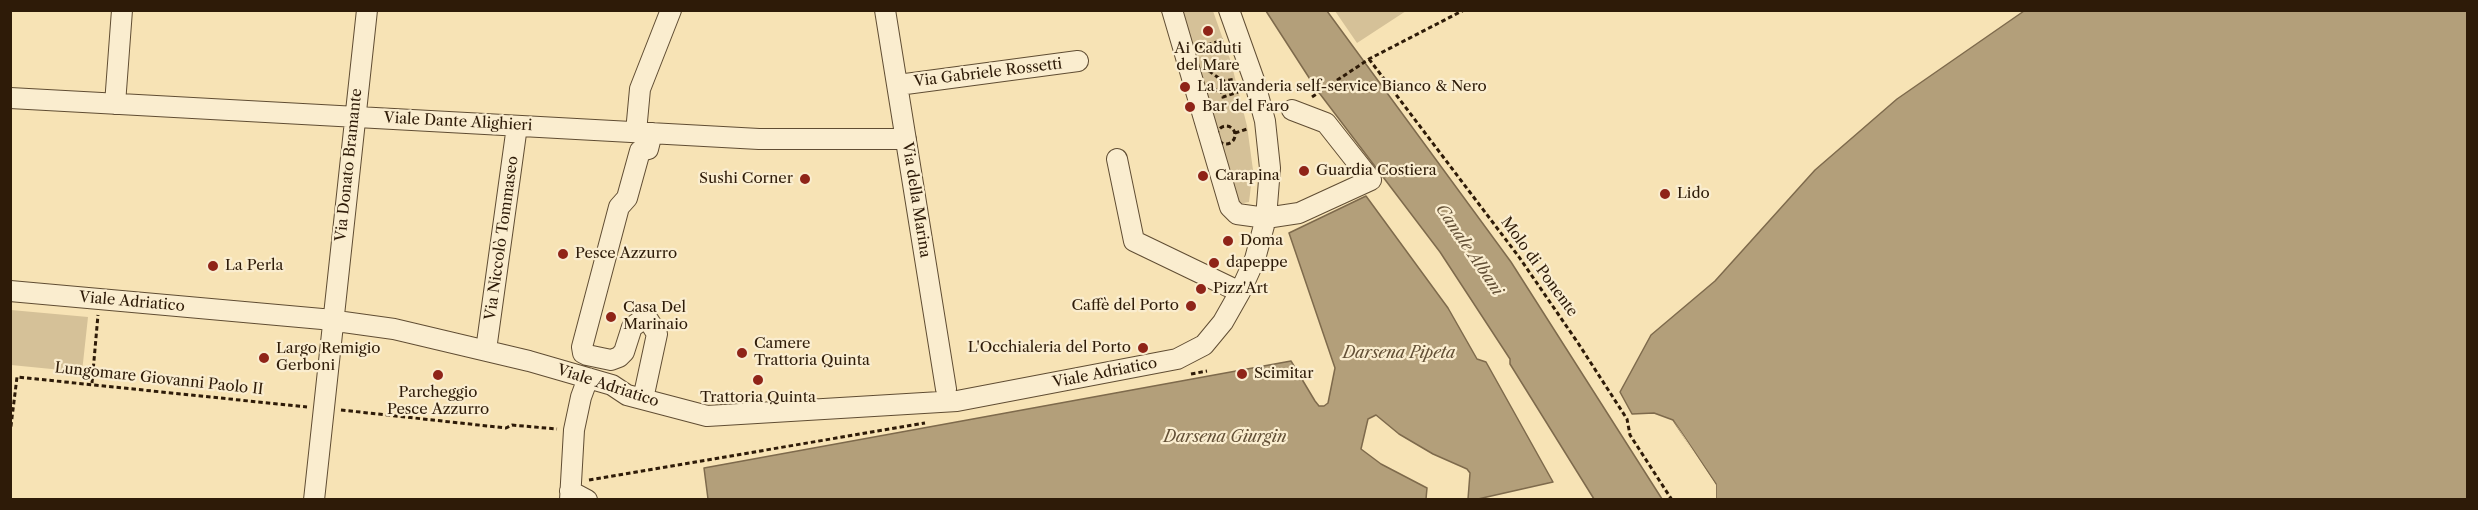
<!DOCTYPE html>
<meta charset="utf-8">
<style>
body{margin:0}
#map{position:relative;width:2478px;height:510px;overflow:hidden;background:#f7e3b5;font-family:"Libre Caslon Text",serif}
canvas{display:block}
.frame{position:absolute;inset:0;border:12px solid #2e1b08;pointer-events:none}
</style>
<div id="map">
<canvas width="2478" height="510"></canvas>
<div class="frame"></div>
</div>
<script>
const ctx = document.querySelector('canvas').getContext('2d');
ctx.lineJoin = 'round';
function fill(path, color) { ctx.fillStyle = color; ctx.fill(path, 'evenodd'); }
const toPath = rows => new Path2D(rows.map(r => 'M' + r).join(''));
function stroke(path, color, width, dash) { ctx.strokeStyle = color; ctx.lineWidth = width; ctx.lineCap = dash ? 'butt' : 'round'; ctx.setLineDash(dash || []); ctx.stroke(path); }
function drawText(font, color, halo, rows, align = 'center') {
  ctx.font = font + ' "Libre Caslon Text",serif'; ctx.lineWidth = 4.5; ctx.setLineDash([]); ctx.textBaseline = 'middle'; ctx.strokeStyle = halo; ctx.fillStyle = color; for (const [text, x, y, turn = 0] of rows) {
    ctx.save(); ctx.translate(x, y); ctx.rotate((+turn || 0) * Math.PI / 180); ctx.textAlign = isNaN(turn) ? turn : align; if (halo) ctx.strokeText(text, 0, 0); ctx.fillText(text, 0, 0); ctx.restore();
  }
}
fill(toPath([
 [1178,11,1213,11,1231,62,1247,126,1253,170,1249,202,1233,205],
 [1335,11,1406,11,1357,43],
 [11,310,88,317,82,372,11,365]
]), '#d5c198');
const water = toPath([
 [1266,11,1327,11,1511,262,1662,499,1594,499,1510,364,1510,359,1440,252,1317,90,1266,11],
 [2024,11,2467,11,2467,499,1716,499,1716,484,1673,420,1654,413,1632,414,1620,392,1651,335,1715,281,1815,170,1897,99,2024,11],
 [1366,196,1448,308,1477,359,1486,362,1553,482,1478,499,1468,499,1470,473,1467,469,1433,454,1399,434,1376,415,1368,419,1361,449,1381,464,1427,488,1426,499,708,499,704,468,1291,361,1315,401,1319,406,1324,406,1328,403,1335,368,1289,233,1366,196]
]);
fill(water, '#b39f7a');
stroke(water, '#7e6a4c', 1.5);
fill(toPath([
 [1673,420,1716,485,1716,499,1713,500,1711,481]
]), '#f7e3b5');
const minor = toPath([
 [885,10,946,389],
 [1172,10,1230,207,1237,214,1266,218,1299,213,1371,180,1326,123,1292,110],
 [898,85,1078,61],
 [10,98,759,139,906,139],
 [115,104,122,10],
 [636,132,640,89,671,10],
 [1117,159,1134,241,1240,292],
 [10,291,322,319,394,329,529,361,612,385,627,395,707,416,957,401,1177,359,1204,345,1223,322,1240,292,1255,259,1266,218,1270,168,1265,121,1254,80,1229,10],
 [486,350,517,126],
 [643,399,657,334,649,321,642,320,632,327,624,352,619,357,611,360,587,355,583,353,582,347,619,207,627,198,640,151,648,149,652,133],
 [570,491,587,500],
 [314,500,367,10],
 [570,500,574,430,581,397,588,378]
]);
stroke(minor, '#604d33', 22);
stroke(toPath([
 [1200,47,1223,40],
 [1369,59,1519,257,1578,343,1627,419,1630,435,1672,500],
 [1209,71,1223,81,1235,79],
 [1213,91,1220,89,1223,97,1238,92],
 [1312,97,1369,59,1464,10],
 [1218,108,1225,106,1223,97],
 '1217 135a9 9 0 1 1 18 0a9 9 0 1 1-18 0Z',
 [1235,133,1247,129],
 [1191,374,1207,371],
 [92,383,98,315],
 [341,410,506,428,512,425,557,429],
 [10,434,17,377,307,407],
 [589,480,925,423]
]), '#2e1b08', 3, [4.5, 3]);
stroke(minor, '#faedcf', 20);
for (const [x, y, r, color] of [
 [1208,31,6,"#8f2418"],
 [1185,87,6,"#8f2418"],
 [1190,107,6,"#8f2418"],
 [1304,171,6,"#8f2418"],
 [1203,176,6,"#8f2418"],
 [805,179,6,"#8f2418"],
 [1665,194,6,"#8f2418"],
 [1228,241,6,"#8f2418"],
 [563,254,6,"#8f2418"],
 [1214,263,6,"#8f2418"],
 [213,266,6,"#8f2418"],
 [1201,289,6,"#8f2418"],
 [1191,306,6,"#8f2418"],
 [611,317,6,"#8f2418"],
 [1143,348,6,"#8f2418"],
 [742,353,6,"#8f2418"],
 [264,358,6,"#8f2418"],
 [1242,374,6,"#8f2418"],
 [438,375,6,"#8f2418"],
 [758,380,6,"#8f2418"]
]) { const dot = new Path2D(); dot.arc(x, y, r, 0, 2 * Math.PI); ctx.fillStyle = color; ctx.fill(dot); stroke(dot, '#faedcf', 2); }
drawText('15px', '#2e1b08', '#faedcf', [
 ["Ai Caduti",1208,49,"center"],
 ["del Mare",1208,66,"center"],
 ["La lavanderia self-service Bianco & Nero",1197,87],
 ["Bar del Faro",1202,107],
 ["Guardia Costiera",1316,171],
 ["Carapina",1215,176],
 ["Sushi Corner",793,179,"right"],
 ["Lido",1677,194],
 ["Doma",1240,241],
 ["Pesce Azzurro",575,254],
 ["dapeppe",1226,263],
 ["La Perla",225,266],
 ["Pizz'Art",1213,289],
 ["Caffè del Porto",1179,306,"right"],
 ["Casa Del",623,308],
 ["Marinaio",623,325],
 ["Camere",754,344],
 ["Trattoria Quinta",754,361],
 ["L'Occhialeria del Porto",1131,348,"right"],
 ["Largo Remigio",276,349],
 ["Gerboni",276,366],
 ["Scimitar",1254,374],
 ["Parcheggio",438,393,"center"],
 ["Pesce Azzurro",438,410,"center"],
 ["Trattoria Quinta",758,398,"center"]
], 'left');
drawText('15px', '#2e1b08', '#faedcf', [
 ["Via Gabriele Rossetti",988,73,-7],
 ["Viale Dante Alighieri",458,122,3],
 ["Via Donato Bramante",349,165,-84],
 ["Via della Marina",916,200,81],
 ["Via Niccolò Tommaseo",502,238,-82],
 ["Molo di Ponente",1539,267,54],
 ["Viale Adriatico",132,302,5],
 ["Viale Adriatico",1105,373,-11],
 ["Lungomare Giovanni Paolo II",159,379,6],
 ["Viale Adriatico",608,386,18]
]);
drawText('italic 16px', '#635036', '#faedcf', [
 ["Canale Albani",1469,250,56],
 ["Darsena Pipeta",1399,353],
 ["Darsena Giurgin",1225,437]
]);
</script>
